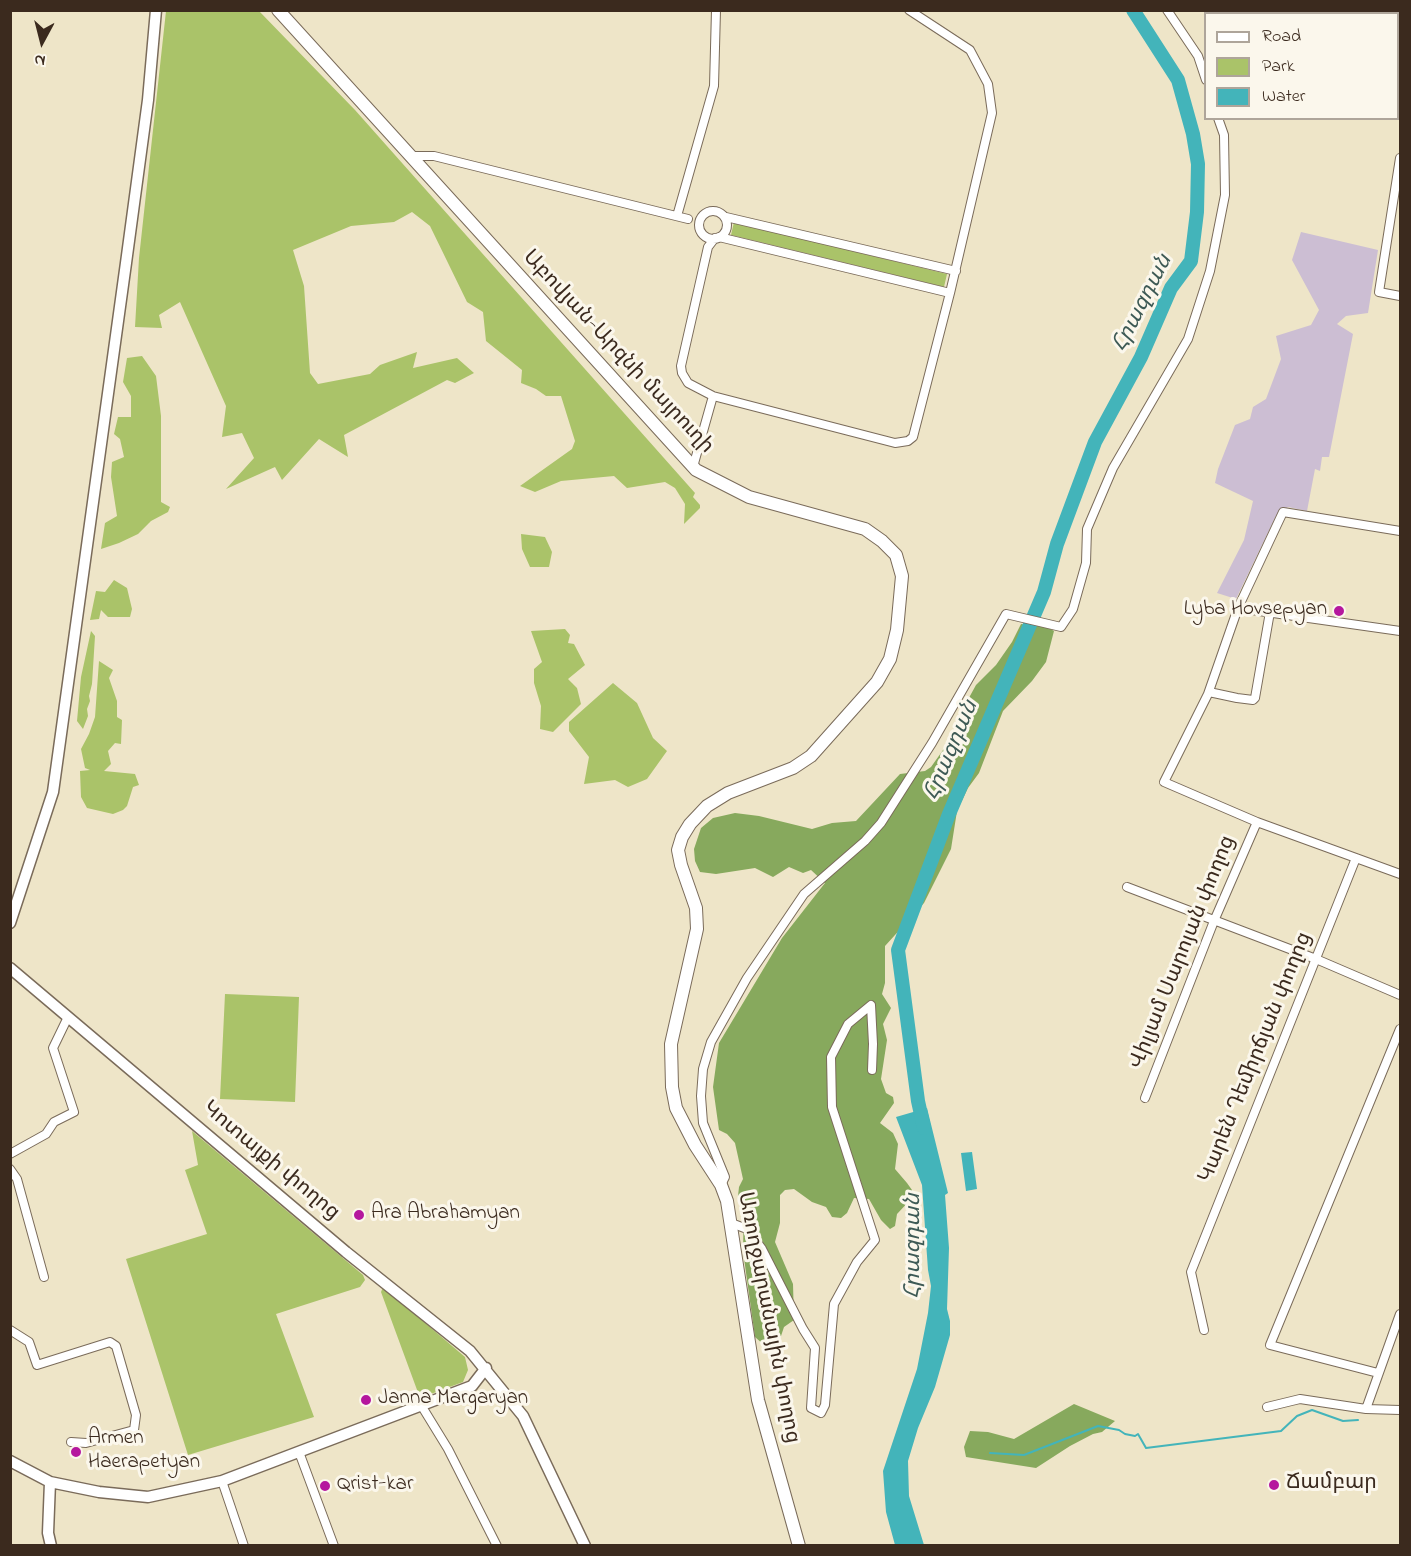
<!DOCTYPE html>
<meta charset="utf-8">
<style>
body{margin:0}
#map{position:relative;width:1411px;height:1556px;overflow:hidden;background:#eee5c8;font-family:"Indie Flower",sans-serif}
canvas{display:block}
.frame{position:absolute;inset:0;border:12px solid #3b2a1e;pointer-events:none}
.legend{position:absolute;left:1204px;top:12px;width:195px;height:108px;box-sizing:border-box;background:#fbf7ec;border:2px solid #aea59a;margin:0;padding:8px 10px;list-style:none;font-size:18px;color:#3b2a1e}
.legend li{display:flex;align-items:center;gap:12px;height:30px}
.legend b{width:30px;border:2px solid #aea59a}
.north{position:absolute;left:12px;top:12px;width:60px;height:60px;-webkit-text-stroke:4px #fbf7ec;paint-order:stroke;rotate:187deg;font-size:16px;font-weight:700;line-height:24px;text-align:center;color:#3b2a1e}
.north::after{content:'';display:block;margin:auto;width:21px;height:27px;background:#3b2a1e;clip-path:polygon(50% 0,100% 100%,50% 72%,0 100%)}
</style>
<div id="map">
<canvas width="1411" height="1556"></canvas>
<div class="frame"></div>
<ul class="legend">
<li><b style="height:8px;background:#fff"></b>Road</li>
<li><b style="height:16px;background:#aac369"></b>Park</li>
<li><b style="height:16px;background:#43b4ba"></b>Water</li>
</ul>
<div class="north">N</div>
</div>
<script>
const ctx = document.querySelector('canvas').getContext('2d');
ctx.lineJoin = 'round';
function fill(path, color) { ctx.fillStyle = color; ctx.fill(path, 'evenodd'); }
const toPath = rows => new Path2D(rows.map(r => 'M' + r).join(''));
function stroke(path, color, width, dash) { ctx.strokeStyle = color; ctx.lineWidth = width; ctx.lineCap = dash ? 'butt' : 'round'; ctx.setLineDash(dash || []); ctx.stroke(path); }
function drawText(font, color, halo, rows, align = 'center') {
  ctx.font = font + ' "Indie Flower","Noto Sans Armenian",sans-serif'; ctx.lineWidth = 6; ctx.setLineDash([]); ctx.textBaseline = 'middle'; ctx.strokeStyle = halo; ctx.fillStyle = color; for (const [text, x, y, turn = 0] of rows) {
    ctx.save(); ctx.translate(x, y); ctx.rotate((+turn || 0) * Math.PI / 180); ctx.textAlign = isNaN(turn) ? turn : align; if (halo) ctx.strokeText(text, 0, 0); ctx.fillText(text, 0, 0); ctx.restore();
  }
}
fill(toPath([
 [1301,232,1378,250,1368,313,1346,316,1337,324,1353,334,1329,457,1322,457,1320,471,1315,469,1307,511,1288,507,1276,516,1236,599,1217,593,1244,540,1253,501,1215,483,1218,469,1235,425,1250,419,1253,407,1266,399,1281,359,1276,336,1311,325,1319,310,1292,260]
]), '#ccbed3');
fill(toPath([
 [166,11,259,11,355,110,695,493,693,497,700,505,700,508,684,524,685,504,675,488,665,482,627,488,614,476,561,481,535,492,520,486,572,449,575,441,561,396,546,396,536,389,521,383,522,370,486,341,483,312,467,302,430,226,412,212,394,222,351,226,293,250,304,286,310,373,318,384,370,374,380,365,417,352,413,368,457,358,474,373,455,383,447,380,344,435,348,457,319,439,282,480,275,467,226,489,254,458,242,433,222,437,226,406,180,302,159,315,162,328,135,327,139,258],
 [734,222,947,274,944,287,731,235],
 [142,356,156,376,161,416,161,502,170,507,168,512,151,521,138,534,119,543,101,549,105,523,117,516,111,477,112,462,124,457,120,439,114,434,118,417,131,417,131,396,123,382,127,358],
 [521,534,545,537,552,552,549,567,530,567,522,549],
 [114,580,127,588,132,609,130,617,108,617,101,610,99,619,90,620,96,591,105,592],
 [565,629,570,635,568,643,574,644,585,665,568,679,577,688,581,704,553,732,540,729,541,706,534,683,534,669,542,662,531,631],
 [91,631,95,636,92,684,89,696,90,701,87,709,88,716,83,729,77,721,81,677],
 [99,661,113,670,109,678,117,701,117,717,122,720,121,744,115,743,108,751,111,764,104,771,135,774,139,785,133,787,127,806,123,810,113,814,87,808,81,797,80,771,90,770,85,768,81,749,89,734,95,717],
 [613,683,637,703,653,738,667,751,647,779,628,787,615,780,584,784,589,757,569,731,569,722],
 [225,994,299,997,295,1102,220,1099],
 [192,1131,363,1275,365,1280,360,1287,276,1314,314,1417,188,1455,126,1259,207,1234,185,1170,198,1165],
 [383,1287,465,1357,468,1370,463,1382,420,1398,381,1292]
]), '#aac369');
fill(toPath([
 [1021,624,1047,627,1054,631,1046,662,1032,681,1003,711,979,773,968,788,957,811,951,849,924,903,885,946,885,983,882,994,891,1008,883,1024,887,1040,881,1079,886,1093,893,1097,894,1103,880,1123,893,1133,898,1144,895,1169,907,1183,912,1190,912,1198,897,1214,895,1226,890,1229,881,1220,869,1199,854,1198,847,1213,841,1218,832,1217,826,1207,812,1202,794,1189,785,1190,780,1195,780,1223,775,1242,793,1284,794,1320,784,1327,781,1336,777,1337,772,1334,764,1345,755,1337,743,1251,744,1203,738,1196,739,1187,743,1179,735,1143,727,1134,719,1130,713,1087,719,1043,782,938,825,883,811,870,803,873,789,867,773,877,755,868,716,874,700,872,695,861,694,849,701,828,713,818,735,813,759,816,812,829,832,823,856,821,900,774,925,771,931,767,948,743,959,716,976,685,996,665,1012,642],
 [1074,1404,1115,1421,1102,1432,1093,1434,1070,1446,1036,1468,966,1457,964,1447,970,1431,988,1432,1014,1439]
]), '#87a95d');
fill(toPath([
 [927,1108,948,1193,945,1195,949,1248,947,1309,950,1321,950,1335,935,1387,918,1428,908,1461,909,1496,924,1545,895,1545,886,1512,883,1471,917,1369,928,1313,931,1286,928,1270,922,1185,896,1117],
 [972,1152,977,1189,966,1191,961,1153]
]), '#43b4ba');
stroke(toPath([
 [990,1453,1024,1455,1098,1426,1119,1430,1125,1434,1135,1436,1138,1434,1146,1448,1281,1431,1297,1416,1312,1410,1343,1421,1358,1420]
]), '#43b4ba', 2);
stroke(toPath([
 [924,1128,918,1101,898,950,949,814,1044,592,1057,544,1095,442,1141,357,1171,288,1191,261,1197,212,1198,164,1193,134,1178,80,1133,10]
]), '#43b4ba', 14);
const minor = toPath([
 [1167,10,1198,56,1206,80],
 [1367,10,1388,14],
 [1398,15,1400,15],
 [410,156,434,156,688,219],
 [1400,158,1379,292,1400,296],
 '699 225a14 14 0 1 1 28 0a14 14 0 1 1-28 0Z',
 [677,216,714,86,716,10],
 [726,217,956,271],
 [719,237,950,293],
 [715,238,708,247,681,366,682,373,688,383,713,396,895,443,908,441,913,437,950,293,992,113,988,84,970,50,909,10],
 [693,467,713,396],
 [1400,531,1283,512,1238,608,1208,694,1164,782,1257,822,1400,874],
 [1238,608,1400,631],
 [1209,692,1237,698,1253,700,1255,698,1270,612],
 [1127,887,1316,959,1400,995],
 [1145,1098,1214,921,1257,822],
 [10,1154,46,1134,54,1122,74,1112,53,1048,68,1017],
 [10,1169,17,1179,44,1277],
 [721,1185,725,1177,703,1123,701,1096,703,1069,711,1042,747,978,804,894,865,841,881,823,932,743,1006,614,1061,627,1073,609,1086,563,1087,529,1113,468,1188,339,1210,271,1225,195,1224,135,1218,118],
 [731,1223,747,1229,762,1249,803,1329,815,1348,811,1408,821,1413,825,1405,834,1304,857,1262,875,1240,832,1107,831,1057,848,1024,871,1005,873,1044,872,1070],
 [10,1330,29,1342,37,1365,110,1342,116,1346,136,1415,134,1430,86,1443,71,1442],
 [1204,1330,1191,1272,1356,858],
 [1378,1373,1270,1345,1400,1029],
 [421,1405,448,1449,497,1546],
 [1267,1407,1300,1399,1366,1409,1400,1410],
 [1366,1409,1400,1314],
 [299,1452,334,1546],
 [222,1481,244,1546]
]);
const tertiary = toPath([
 [10,923,53,792,126,263,148,100,156,10],
 [10,968,346,1252,470,1351,523,1416,585,1546],
 [10,1461,50,1482,99,1492,148,1497,222,1481,472,1386,486,1368],
 [50,1482,48,1533,51,1546]
]);
const secondary = toPath([
 [278,10,696,470,749,497,865,529,882,541,896,555,902,576,897,630,890,659,877,682,811,756,793,768,728,793,707,806,690,824,682,837,678,850,681,865,696,908,697,929,671,1044,672,1087,676,1108,695,1145,721,1185,727,1201,758,1400,799,1546]
]);
stroke(minor, '#7a6b5a', 10);
stroke(tertiary, '#7a6b5a', 13);
stroke(secondary, '#7a6b5a', 14);
stroke(minor, '#fff', 8);
stroke(tertiary, '#fff', 10);
stroke(secondary, '#fff', 12);
for (const [x, y, r, color] of [
 [1339,611,6,"#b5179e"],
 [359,1215,6,"#b5179e"],
 [366,1400,6,"#b5179e"],
 [76,1452,6,"#b5179e"],
 [1274,1485,6,"#b5179e"],
 [325,1486,6,"#b5179e"]
]) { const dot = new Path2D(); dot.arc(x, y, r, 0, 2 * Math.PI); ctx.fillStyle = color; ctx.fill(dot); stroke(dot, '#fbf7ec', 2); }
drawText('21px', '#3b2a1e', '#fbf7ec', [
 ["Աբովյան-Արզնի մայրուղի",617,353,47],
 ["Վիլյամ Սարոյան փողոց",1184,953,-68],
 ["Կարեն Դեմիրճյան փողոց",1257,1058,-68],
 ["Կոտայքի փողոց",270,1162,40],
 ["Առողջարանային փողոց",767,1318,79]
]);
drawText('21px', '#3b2a1e', '#fbf7ec', [
 ["Lyba Hovsepyan",1327,611,"right"],
 ["Ara Abrahamyan",371,1215],
 ["Janna Margaryan",378,1400],
 ["Armen",88,1440],
 ["Haerapetyan",88,1464],
 ["Ճամբար",1286,1485],
 ["Qrist-kar",337,1486]
], 'left');
drawText('italic 22px', '#3e5a55', '#fbf7ec', [
 ["Հրազդան",1144,304,-63],
 ["Հրազդան",953,751,-67],
 ["Հրազդան",915,1246,-90]
]);
</script>
